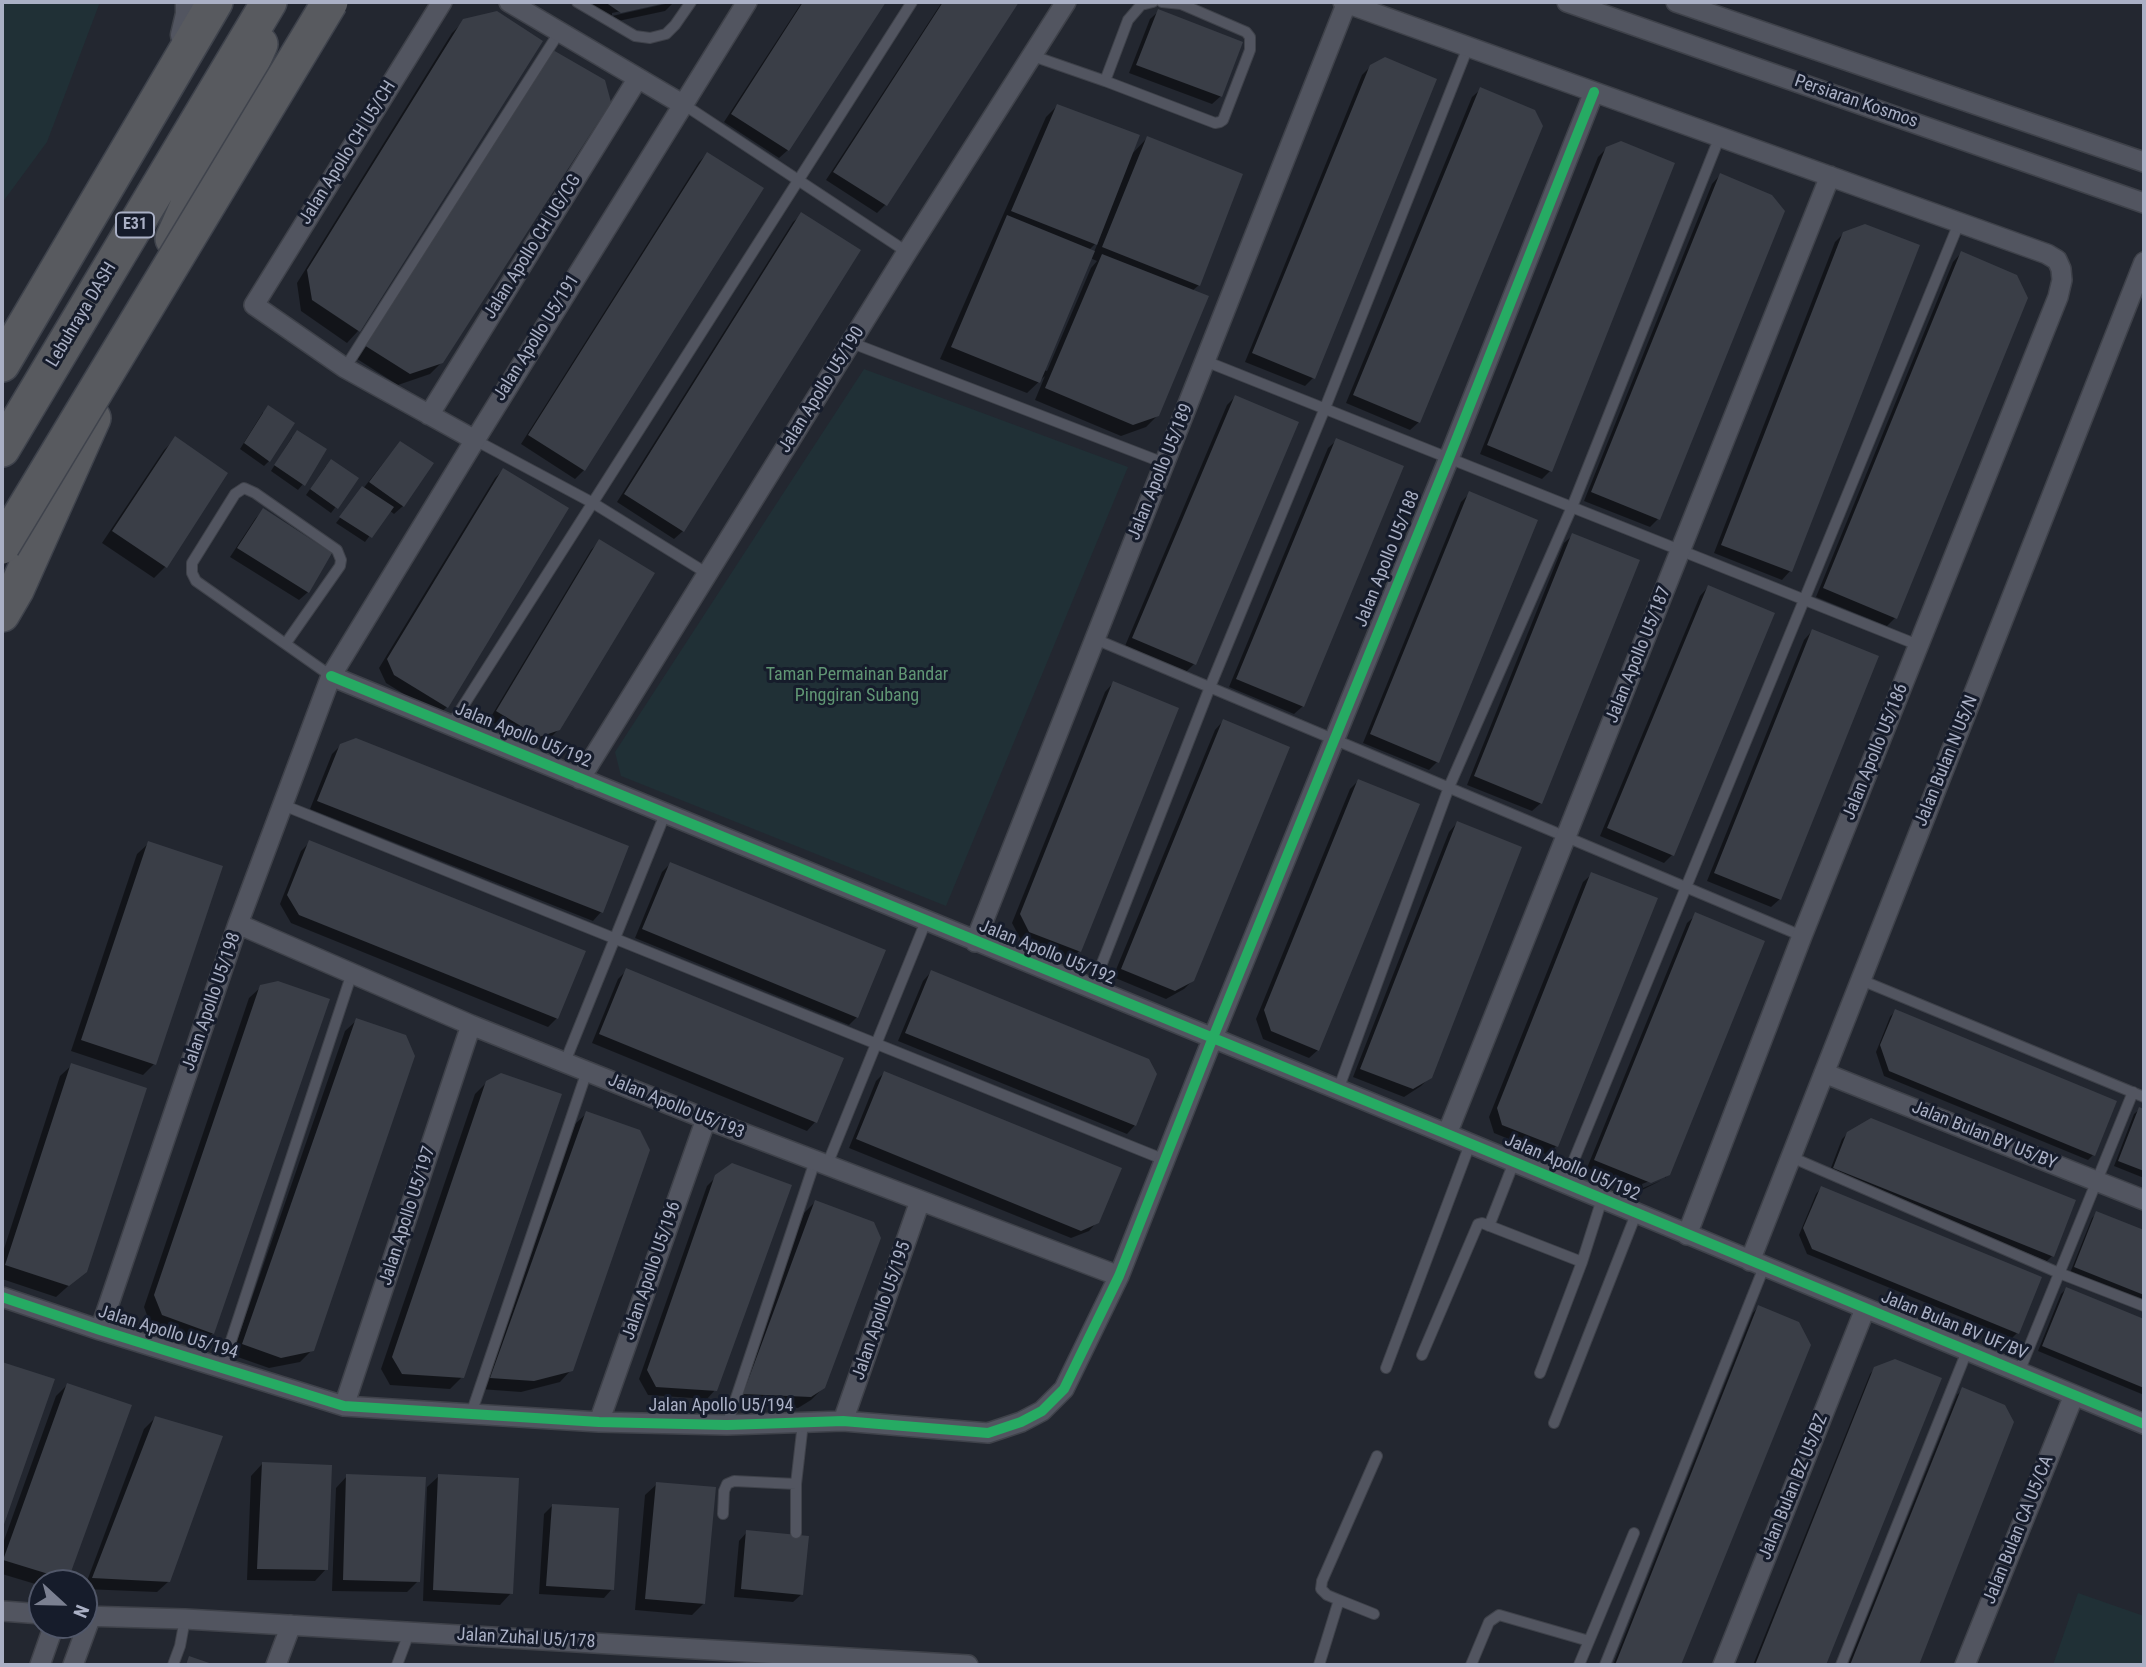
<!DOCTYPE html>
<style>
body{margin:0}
#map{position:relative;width:2146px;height:1667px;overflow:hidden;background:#232730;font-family:"Roboto Condensed",sans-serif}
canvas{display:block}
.frame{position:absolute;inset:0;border:4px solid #aab0c5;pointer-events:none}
.north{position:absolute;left:28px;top:1569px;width:70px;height:70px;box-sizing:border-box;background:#161c2b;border:2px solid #515769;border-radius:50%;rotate:112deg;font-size:19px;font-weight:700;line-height:28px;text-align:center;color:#aab0c5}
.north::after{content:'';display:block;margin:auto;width:24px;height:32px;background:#7b8091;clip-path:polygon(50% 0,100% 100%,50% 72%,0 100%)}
</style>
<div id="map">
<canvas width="2146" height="1667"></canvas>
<div class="frame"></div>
<div class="north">N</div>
</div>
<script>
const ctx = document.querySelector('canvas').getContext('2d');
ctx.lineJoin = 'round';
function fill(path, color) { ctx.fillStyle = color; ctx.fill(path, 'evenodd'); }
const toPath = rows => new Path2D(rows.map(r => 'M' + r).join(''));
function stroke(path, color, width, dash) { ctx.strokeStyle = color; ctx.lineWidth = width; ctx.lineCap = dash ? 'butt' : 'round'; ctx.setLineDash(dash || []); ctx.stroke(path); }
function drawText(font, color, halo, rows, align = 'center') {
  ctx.font = font + ' "Roboto Condensed",sans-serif'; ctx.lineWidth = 6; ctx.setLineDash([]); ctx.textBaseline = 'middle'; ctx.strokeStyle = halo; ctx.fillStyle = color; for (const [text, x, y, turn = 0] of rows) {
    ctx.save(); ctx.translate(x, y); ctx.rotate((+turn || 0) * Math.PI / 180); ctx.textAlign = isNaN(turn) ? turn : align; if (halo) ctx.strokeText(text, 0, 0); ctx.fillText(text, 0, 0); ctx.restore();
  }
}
fill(toPath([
 [2,2,100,2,47,142,2,203],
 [864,369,1128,467,946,906,621,776,615,752],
 [2078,1593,2144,1616,2144,1665,2053,1665]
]), '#203036');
fill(toPath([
 [577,2,663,2,612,13,612,16,674,2,665,11,609,23],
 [802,2,884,2,788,150,779,158,724,122],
 [942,2,1017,2,885,205,877,213,826,180],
 [1159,11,1221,96,1212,104,1129,73,1150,19],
 [464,21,541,41,358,331,347,343,301,311,297,283,452,33],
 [542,63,442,362,430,374,398,385,354,357],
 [1371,66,1313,378,1305,386,1245,362,1362,75],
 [1481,89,1419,422,1410,430,1346,403,1472,97],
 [1057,106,1130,156,1147,138,1199,285,1192,291,1158,415,1146,427,1121,436,1035,400,1045,376,1027,393,940,359,1046,117],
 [1099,240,1094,252,1089,250],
 [1090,258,1097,261,1091,268,1047,371,1043,370],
 [1607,148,1550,471,1542,479,1480,454,1598,157],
 [707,154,762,189,584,470,575,479,521,444,699,162],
 [1720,175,1658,519,1650,527,1584,501,1712,184],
 [802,214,683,531,674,539,617,502,793,222],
 [1844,233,1917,246,1790,571,1782,580,1714,553,1835,242],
 [1961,253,1895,618,1887,626,1816,597,1953,262],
 [1235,397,1194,664,1186,672,1125,646,1227,405],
 [263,412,269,461,264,466,240,449],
 [292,437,303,484,298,490,271,471],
 [175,439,225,474,165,567,154,578,102,543,164,450],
 [1337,440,1303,706,1294,714,1229,687,1328,448],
 [392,452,403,506,394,514,389,510,365,542,336,523],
 [326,466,357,479,331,513,306,495],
 [503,470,447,707,438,715,386,683,379,668,495,478],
 [1469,494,1437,762,1429,770,1363,743,1461,502],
 [263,510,308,592,299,600,230,557,255,519],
 [1573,535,1541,803,1532,811,1467,785,1564,543],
 [599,542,559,729,550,738,530,745,489,720,591,550],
 [1708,587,1672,855,1664,863,1600,836,1700,596],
 [1812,631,1780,899,1771,907,1707,881,1804,640],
 [1113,683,1176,708,1079,951,1071,960,1021,940,1012,923,1105,692],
 [1223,721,1193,980,1184,989,1166,999,1113,977,1215,730],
 [341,745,601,912,593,921,310,809,332,754],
 [1358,781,1318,1050,1309,1058,1263,1039,1256,1019,1350,789],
 [1457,823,1430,1077,1421,1086,1404,1097,1353,1077,1449,832],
 [310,842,557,1018,548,1027,291,923,280,904,301,851],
 [149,843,154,1064,143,1075,71,1051,137,854],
 [670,864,857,1017,849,1025,635,938,662,872],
 [1592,874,1655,899,1556,1146,1548,1155,1494,1133,1489,1117,1583,882],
 [1696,915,1668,1174,1665,1178,1665,1175,1642,1184,1643,1188,1662,1180,1642,1190,1587,1168,1687,923],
 [627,970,842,1059,815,1122,807,1131,592,1043,618,979],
 [931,972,1135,1125,1127,1134,898,1041,923,981],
 [261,987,213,1333,201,1344,151,1326,144,1307,249,998],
 [1895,1011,2093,1155,2088,1160,1884,1076,1876,1052,1890,1017],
 [357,1020,312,1350,300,1362,269,1368,232,1355,345,1031],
 [72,1065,85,1271,56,1297,2,1279,2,1255,60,1076],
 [884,1073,1097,1222,1089,1231,1071,1238,849,1148,876,1081],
 [487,1082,462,1377,450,1389,390,1385,381,1369,475,1094],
 [2140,1109,2144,1111,2144,1178,2114,1166,2134,1114],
 [587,1113,571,1370,560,1382,521,1392,480,1389,575,1124],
 [1848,1133,2052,1256,2047,1261,1829,1173,1842,1139],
 [716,1177,715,1390,707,1399,648,1395,639,1379,707,1186],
 [1821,1188,2017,1333,2012,1338,1807,1254,1799,1235,1816,1194],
 [815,1202,823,1388,811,1400,798,1408,733,1404,804,1213],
 [2097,1213,2144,1232,2144,1302,2070,1273,2092,1218],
 [2066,1289,2144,1321,2144,1395,2038,1351,2061,1294],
 [1758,1307,1809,1345,1679,1665,1613,1665,1753,1313],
 [2,1363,53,1381,2,1526],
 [1875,1368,1940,1379,1824,1665,1753,1665,1870,1374],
 [67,1385,66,1579,62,1583,42,1583,42,1586,2,1574,2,1546,56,1396],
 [1962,1390,2012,1422,1917,1665,1848,1665,1957,1395],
 [155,1418,169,1581,157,1592,84,1589,144,1429],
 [262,1464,326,1569,315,1581,247,1580,251,1476],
 [347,1476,418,1581,407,1592,332,1591,336,1488],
 [439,1476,511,1593,500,1605,423,1601,427,1487],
 [657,1484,704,1603,692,1615,635,1610,645,1495],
 [552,1506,612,1589,604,1598,539,1594,544,1514],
 [747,1532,802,1594,793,1602,734,1597,739,1541]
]), '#0007');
fill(toPath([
 [605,2,666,2,666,3,621,13],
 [803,2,886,2,789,151,731,114],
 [943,2,1019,2,887,206,833,172],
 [1158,9,1243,42,1222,97,1136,65],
 [497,11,543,41,360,332,312,300,307,270,463,19],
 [553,50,605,80,611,102,443,363,410,374,364,345],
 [1385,57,1437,79,1315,379,1252,353,1370,65],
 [1480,87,1535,110,1543,126,1420,423,1353,395],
 [1057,104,1140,135,1097,245,1011,211],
 [1147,136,1243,174,1200,286,1102,247],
 [1621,141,1675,163,1552,472,1487,445,1606,147],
 [707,152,764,188,585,471,528,435],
 [1720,173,1772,195,1785,211,1660,520,1591,492],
 [801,212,861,250,684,532,624,494],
 [1007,215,1095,251,1040,383,951,347],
 [1865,224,1920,245,1792,572,1721,545,1843,232],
 [1961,251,2017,275,2028,298,1897,619,1823,588],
 [1102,254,1209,296,1159,416,1133,425,1045,388],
 [1235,395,1299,422,1196,665,1132,638],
 [268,405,295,423,270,462,244,443],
 [297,430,327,449,305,486,274,465],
 [175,436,228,473,167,568,112,531],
 [1336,438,1404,466,1304,707,1236,679],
 [400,441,434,463,404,507,369,482],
 [331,459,359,478,338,509,310,489],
 [503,468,569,508,448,708,394,675,387,659],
 [362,486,394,507,372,538,339,517],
 [1469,491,1538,520,1439,763,1370,734],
 [263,508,332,553,309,593,237,548],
 [1572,533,1640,560,1542,804,1474,776],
 [599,539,655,573,560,730,539,737,496,711],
 [1708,585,1775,613,1674,856,1607,828],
 [1812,629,1879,656,1781,900,1714,873],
 [1113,681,1179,708,1081,952,1029,932,1020,914],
 [1223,719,1290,747,1194,981,1175,991,1121,969],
 [356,738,629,846,603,913,317,801,340,744],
 [1358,779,1420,804,1319,1051,1271,1031,1264,1010],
 [1457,821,1522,847,1432,1078,1413,1089,1360,1069],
 [309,840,586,951,558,1019,299,915,287,895],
 [148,841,223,866,156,1065,81,1040],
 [670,862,886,950,858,1018,642,929],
 [1591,872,1658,898,1558,1147,1502,1125,1497,1108],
 [1695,912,1765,941,1670,1175,1651,1183,1594,1160],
 [626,968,844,1058,817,1123,599,1034],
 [931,970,1149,1059,1157,1074,1136,1126,905,1033],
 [278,981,330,999,214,1334,162,1315,154,1295,260,985],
 [1895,1009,2117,1101,2095,1156,1889,1071,1880,1045],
 [356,1018,406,1035,415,1056,314,1351,281,1358,242,1344],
 [71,1063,147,1088,87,1272,69,1286,5,1265],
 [884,1071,1122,1168,1099,1223,1081,1231,856,1139],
 [501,1073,562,1094,464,1378,402,1374,392,1357,486,1081],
 [2139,1107,2144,1109,2144,1171,2118,1161],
 [586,1111,640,1130,650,1150,573,1371,534,1381,490,1378],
 [1871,1118,2076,1200,2054,1257,1833,1168,1847,1132],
 [732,1163,792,1185,717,1391,656,1387,647,1370,715,1175],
 [1821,1186,2042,1277,2019,1334,1812,1249,1803,1228],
 [815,1200,874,1222,881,1238,825,1388,811,1397,743,1394],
 [2096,1211,2144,1230,2144,1295,2074,1267],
 [2066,1287,2144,1319,2144,1388,2042,1346],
 [1758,1305,1799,1322,1811,1345,1681,1665,1615,1665],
 [1895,1359,1942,1378,1826,1665,1755,1665,1874,1367],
 [2,1362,55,1379,2,1530],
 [67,1383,132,1405,68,1580,3,1560],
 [1962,1387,2005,1405,2014,1422,1919,1665,1850,1665],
 [155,1416,223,1436,170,1582,92,1578],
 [262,1462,332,1465,328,1570,257,1569],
 [346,1474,426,1477,420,1582,343,1580],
 [438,1474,519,1478,513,1594,433,1590],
 [656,1482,716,1487,705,1604,645,1599],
 [552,1504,619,1508,614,1590,546,1586],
 [746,1530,809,1536,803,1595,741,1589],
 [189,1656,215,1665,186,1665]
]), '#3a3e47');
const service = toPath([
 [577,2,635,36,650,38,666,34,675,25,691,2],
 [1153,2,1141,5,1128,20,1105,81,1215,123,1220,122,1223,120,1250,50,1250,37,1246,32,1181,4,1162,2],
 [1033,56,1105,81],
 [683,104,907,252],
 [852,343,1164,463],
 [1205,361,1918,645],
 [345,368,560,31],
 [475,440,593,503,708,574],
 [1095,639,1802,936],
 [286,643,340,566,341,560,337,550,255,493,244,488,235,494,192,563,192,573,196,581,331,676],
 [451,725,912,2],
 [283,805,1165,1160],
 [1861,980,2144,1097],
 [1092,989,1210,687,1325,408,1468,47],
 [565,1062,665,814],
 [1338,1090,1449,787,1572,507,1720,136],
 [1791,1157,2059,1273,2144,1306],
 [827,1165,926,921],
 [1564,1184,1959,223],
 [1489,1226,1514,1162],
 [1422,1355,1478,1224,1482,1223,1582,1262],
 [222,1368,352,973],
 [1386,1368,1470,1144],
 [2019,1372,2133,1092],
 [1540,1373,1582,1262,1602,1199],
 [471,1414,587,1071],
 [1554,1423,1636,1214],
 [727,1425,815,1161],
 [723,1514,724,1491,727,1484,734,1481,796,1484],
 [796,1533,796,1484,803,1423],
 [1339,1600,1374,1614],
 [173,1665,180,1646,185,1619],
 [397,1665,409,1633],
 [1319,1665,1339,1600,1327,1595,1321,1589,1322,1581,1377,1456],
 [1471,1665,1489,1622,1499,1615,1589,1641,1634,1533],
 [1579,1665,1589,1641],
 [1605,1665,1764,1267],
 [1841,1665,1967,1351]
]);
const minor = toPath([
 [442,2,254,305,345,368,475,440],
 [509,2,682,104],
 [1343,2,2047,254,2057,260,2061,269,2062,280,2058,297,1802,936,1687,1235],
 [1567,2,2144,203],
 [1676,2,2144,162],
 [429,415,638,78],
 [331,676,1447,1134,2144,1424],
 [580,779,907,252,1066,2],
 [238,924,471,1025,706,1119,1119,1276],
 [975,942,1347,2],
 [1824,1073,2144,1200],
 [1447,1134,1830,176],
 [1750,1261,2144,262],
 [2,1297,100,1330,344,1406,599,1422,727,1425,843,1421,988,1433,1021,1422,1042,1411,1064,1389,1119,1276,1212,1040,1449,458,1594,92],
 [100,1330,238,924,331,676,475,440,747,2],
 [344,1406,471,1025],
 [843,1421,920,1201],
 [599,1422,706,1119],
 [2,1611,42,1614],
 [84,1616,185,1619,968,1665],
 [40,1665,54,1625],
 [73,1665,91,1616],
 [276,1665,291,1625],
 [1723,1665,1865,1309],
 [1965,1665,2074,1395]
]);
const tertiary = toPath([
 [183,35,188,14,188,2]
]);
const motorway = toPath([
 [173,239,260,44],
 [2,364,215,2],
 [2,449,269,2],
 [2,614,16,590,93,418]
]);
stroke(service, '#3f424a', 12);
stroke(minor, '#3f424a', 22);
stroke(tertiary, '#3f424a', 27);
stroke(motorway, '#3f434c', 38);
stroke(service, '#525560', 10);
stroke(minor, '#525560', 19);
stroke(tertiary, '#525560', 24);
stroke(motorway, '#585a5f', 35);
const motorwayBridge = toPath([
 [2,546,330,2]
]);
stroke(motorwayBridge, '#3f434c', 38, []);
stroke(motorwayBridge, '#585a5f', 35);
stroke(toPath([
 [331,676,1447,1134,2144,1424],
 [2,1297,100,1330,344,1406,599,1422,727,1425,843,1421,988,1433,1021,1422,1042,1411,1064,1389,1119,1276,1212,1040,1449,458,1594,92]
]), '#26ab63', 10);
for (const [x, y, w] of [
 [135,225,38]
]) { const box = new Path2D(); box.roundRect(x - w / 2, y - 12.5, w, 25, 5); ctx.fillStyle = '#161c2b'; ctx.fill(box); stroke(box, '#aab0c5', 2); }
drawText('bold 16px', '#aab0c5', null, [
 ["E31",135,225]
]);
drawText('18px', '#aab0c5', '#161c2b', [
 ["Persiaran Kosmos",1856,102,19],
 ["Jalan Apollo CH U5/CH",348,153,-58],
 ["Jalan Apollo CH UG/CG",533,247,-58],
 ["Lebuhraya DASH",82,315,-59],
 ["Jalan Apollo U5/191",537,338,-58],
 ["Jalan Apollo U5/190",822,390,-58],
 ["Jalan Apollo U5/189",1161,472,-68],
 ["Jalan Apollo U5/188",1388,559,-68],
 ["Jalan Apollo U5/187",1639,655,-68],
 ["Jalan Apollo U5/192",523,736,22],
 ["Jalan Apollo U5/186",1876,752,-68],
 ["Jalan Bulan N U5/N",1947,761,-68],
 ["Jalan Apollo U5/192",1047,953,22],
 ["Jalan Apollo U5/198",212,1002,-71],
 ["Jalan Apollo U5/193",676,1107,22],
 ["Jalan Bulan BY U5/BY",1984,1136,22],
 ["Jalan Apollo U5/192",1572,1168,23],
 ["Jalan Apollo U5/197",408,1216,-72],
 ["Jalan Apollo U5/196",652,1271,-71],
 ["Jalan Apollo U5/195",882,1311,-71],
 ["Jalan Bulan BV UF/BV",1954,1326,22],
 ["Jalan Apollo U5/194",168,1333,17],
 ["Jalan Apollo U5/194",721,1406],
 ["Jalan Bulan BZ U5/BZ",1794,1487,-68],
 ["Jalan Bulan CA U5/CA",2019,1530,-68],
 ["Jalan Zuhal U5/178",526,1639,3]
]);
drawText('18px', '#609674', '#161c2b', [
 ["Taman Permainan Bandar",857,675],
 ["Pinggiran Subang",857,696]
]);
</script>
